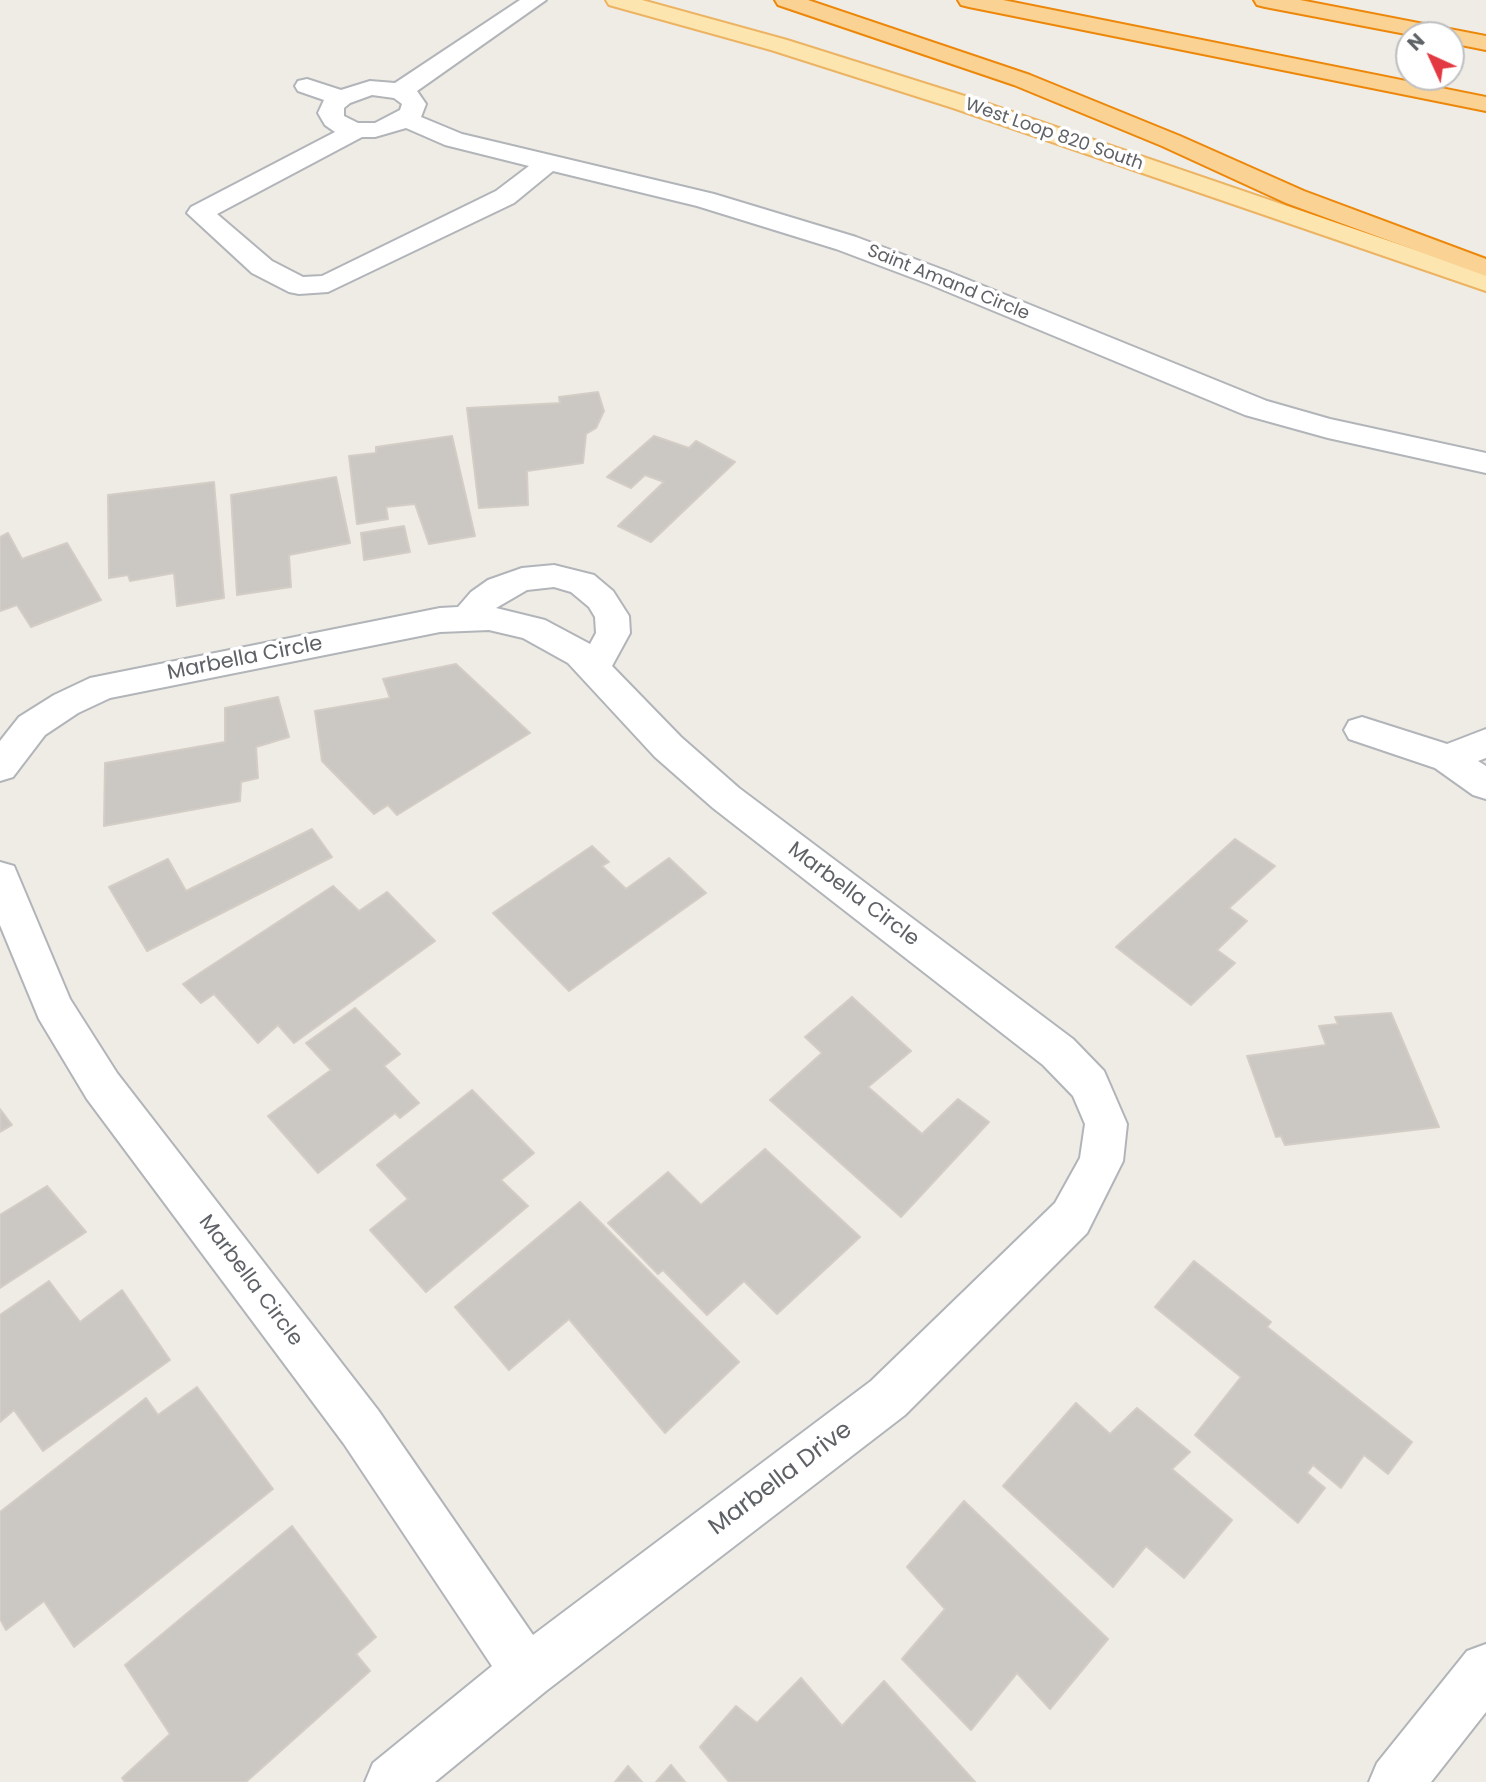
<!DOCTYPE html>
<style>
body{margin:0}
#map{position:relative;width:1486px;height:1782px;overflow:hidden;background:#efece6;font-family:Poppins,sans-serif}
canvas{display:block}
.north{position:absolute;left:1395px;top:21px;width:70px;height:70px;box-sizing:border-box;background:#fff;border:2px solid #bfc0c2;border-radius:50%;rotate:315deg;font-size:19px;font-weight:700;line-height:28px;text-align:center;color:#5e6266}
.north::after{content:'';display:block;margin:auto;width:24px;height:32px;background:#e33942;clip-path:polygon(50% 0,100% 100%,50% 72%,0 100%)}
</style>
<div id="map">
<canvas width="1486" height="1782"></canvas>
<div class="north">N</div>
</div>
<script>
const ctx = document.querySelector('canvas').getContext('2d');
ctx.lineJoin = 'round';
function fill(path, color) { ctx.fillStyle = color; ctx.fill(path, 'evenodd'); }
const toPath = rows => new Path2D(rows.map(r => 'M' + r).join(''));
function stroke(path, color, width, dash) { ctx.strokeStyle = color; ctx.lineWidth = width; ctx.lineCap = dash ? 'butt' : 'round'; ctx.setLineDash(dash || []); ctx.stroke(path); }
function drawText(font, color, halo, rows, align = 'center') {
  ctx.font = font + ' Poppins,sans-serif'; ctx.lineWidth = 7; ctx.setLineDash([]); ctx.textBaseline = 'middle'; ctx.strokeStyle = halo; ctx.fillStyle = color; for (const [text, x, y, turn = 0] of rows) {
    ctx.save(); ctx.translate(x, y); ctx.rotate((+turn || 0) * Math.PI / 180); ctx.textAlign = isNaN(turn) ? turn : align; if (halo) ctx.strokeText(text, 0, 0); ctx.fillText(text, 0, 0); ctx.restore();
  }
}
const building = toPath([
 [598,392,604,411,596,428,586,434,583,463,527,471,528,505,479,508,467,408,560,403,559,397,598,392],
 [452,436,475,536,429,544,415,504,386,507,388,519,357,524,349,456,376,453,376,447,452,436],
 [654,436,689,448,696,441,735,462,651,542,618,526,664,482,645,475,631,488,607,477,654,436],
 [336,477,350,543,289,555,291,587,237,595,231,495,336,477],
 [214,482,224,598,177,606,174,573,130,581,128,575,109,578,108,495,214,482],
 [404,526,410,552,364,560,361,533,404,526],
 [8,533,22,559,67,543,101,600,31,627,17,605,0,611,0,537,8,533],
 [456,664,530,733,397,815,388,805,374,814,322,761,315,711,390,698,383,679,456,664],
 [278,697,289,737,256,747,258,778,241,782,240,801,104,826,105,763,225,742,225,708,278,697],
 [312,829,332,857,147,951,109,887,168,859,186,891,312,829],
 [1235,839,1275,866,1229,908,1247,921,1217,950,1235,963,1191,1005,1116,947,1235,839],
 [592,846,609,862,602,866,626,889,669,858,706,893,569,991,493,913,592,846],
 [333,886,359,911,387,892,435,941,294,1043,278,1025,258,1043,214,994,201,1003,183,984,333,886],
 [852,997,911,1051,868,1087,922,1134,958,1099,989,1122,901,1217,770,1100,822,1053,805,1037,852,997],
 [355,1008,400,1054,384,1066,419,1103,400,1118,395,1113,318,1173,268,1116,331,1070,306,1043,355,1008],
 [1391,1013,1439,1127,1285,1145,1281,1136,1276,1137,1247,1056,1326,1045,1319,1026,1338,1024,1335,1017,1391,1013],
 [472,1090,534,1153,501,1180,528,1206,426,1292,370,1230,408,1199,377,1165,472,1090],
 [0,1109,12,1125,0,1132,0,1109],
 [765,1149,860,1237,777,1314,744,1281,707,1315,663,1270,658,1274,608,1223,668,1172,701,1205,765,1149],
 [47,1186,86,1232,0,1288,0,1215,47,1186],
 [580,1202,739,1362,665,1433,569,1319,509,1370,455,1307,580,1202],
 [1194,1261,1271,1322,1267,1327,1412,1442,1388,1474,1364,1455,1341,1488,1313,1465,1307,1473,1325,1488,1298,1523,1195,1435,1241,1377,1155,1307,1194,1261],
 [49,1281,80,1322,122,1290,170,1360,43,1451,14,1410,0,1422,0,1315,49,1281],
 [197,1387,273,1489,74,1647,44,1601,6,1630,0,1619,0,1512,146,1398,158,1415,197,1387],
 [1076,1403,1110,1434,1137,1408,1190,1452,1172,1469,1232,1520,1184,1578,1146,1546,1113,1587,1003,1486,1076,1403],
 [964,1501,1108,1639,1050,1709,1017,1673,971,1730,902,1659,945,1609,907,1567,964,1501],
 [292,1526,376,1637,356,1654,370,1671,246,1782,125,1782,122,1778,170,1734,125,1665,292,1526],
 [801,1678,842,1726,884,1681,975,1782,729,1782,700,1747,736,1706,757,1723,801,1678],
 [671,1765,685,1782,656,1782,671,1765],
 [628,1766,642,1782,615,1782,628,1766]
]);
fill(building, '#cbc7c3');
stroke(building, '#d4cdc5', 2);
const minor = toPath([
 [520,0,546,0,417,91,426,104,421,117,462,134,714,194,856,237,949,272,1267,401,1330,419,1486,453,1486,473,1328,438,1245,415,929,284,836,249,697,206,553,171,514,203,328,292,299,294,289,292,252,273,187,213,191,207,335,132,325,125,318,113,324,100,298,91,295,86,298,81,307,79,341,90,370,81,395,83,520,0],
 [372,95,394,98,402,104,400,110,375,123,358,123,344,116,344,108,350,103,372,95],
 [406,128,445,145,529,166,496,191,322,276,303,277,272,261,217,214,362,137,375,137,406,128],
 [554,565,594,575,613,591,629,616,630,633,612,666,681,737,739,788,1073,1039,1104,1071,1127,1124,1123,1161,1087,1233,905,1415,546,1691,435,1782,365,1782,373,1763,492,1666,344,1444,87,1099,39,1019,0,925,0,862,14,866,70,999,117,1073,378,1410,533,1635,871,1381,1055,1203,1080,1158,1085,1124,1073,1096,1043,1065,713,808,655,757,568,663,523,638,489,630,440,632,110,698,78,713,45,735,13,777,0,781,0,741,19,717,54,695,90,678,440,608,458,607,471,592,488,580,522,568,554,565],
 [554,587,571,592,589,607,595,617,596,633,590,644,545,620,496,608,527,590,554,587],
 [1362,717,1447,744,1486,729,1486,758,1478,761,1486,766,1486,799,1473,795,1435,768,1349,739,1344,730,1349,721,1362,717],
 [1486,1644,1486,1712,1431,1782,1369,1782,1377,1763,1467,1651,1486,1644]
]);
const major = toPath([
 [606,0,642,0,787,40,971,98,1486,274,1486,291,953,108,771,50,609,5,606,0]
]);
const highway = toPath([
 [775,0,808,0,1030,75,1180,136,1304,191,1486,259,1486,276,1286,203,1162,146,1014,85,778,5,775,0],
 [958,0,1003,0,1486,97,1486,111,969,7,961,5,958,0],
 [1254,0,1300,0,1486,36,1486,50,1451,43,1451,35,1411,35,1265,7,1257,5,1254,0]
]);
stroke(minor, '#b1b4b8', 4);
stroke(major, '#ecb362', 4);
stroke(highway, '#ed8709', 4);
fill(minor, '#fff');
fill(major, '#fce5af');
fill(highway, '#f9d294');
drawText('18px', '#5e6266', '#fff', [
 ["West Loop 820 South",1054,135,19],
 ["Saint Amand Circle",948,283,22]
]);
drawText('21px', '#5e6266', '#fff', [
 ["Marbella Circle",245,659,-11],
 ["Marbella Circle",853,895,37],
 ["Marbella Circle",250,1281,53]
]);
drawText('24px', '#5e6266', '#fff', [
 ["Marbella Drive",781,1479,-37]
]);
</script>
